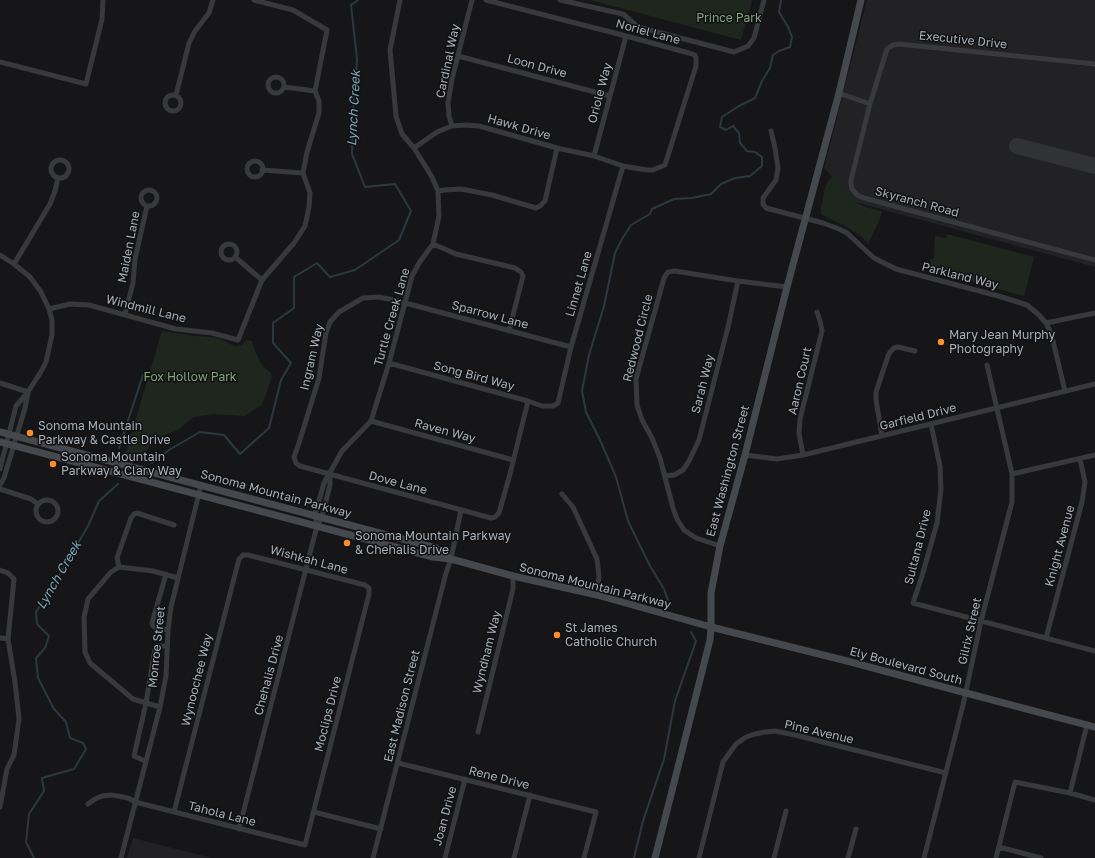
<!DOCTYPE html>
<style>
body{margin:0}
canvas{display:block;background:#161618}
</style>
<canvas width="1095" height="858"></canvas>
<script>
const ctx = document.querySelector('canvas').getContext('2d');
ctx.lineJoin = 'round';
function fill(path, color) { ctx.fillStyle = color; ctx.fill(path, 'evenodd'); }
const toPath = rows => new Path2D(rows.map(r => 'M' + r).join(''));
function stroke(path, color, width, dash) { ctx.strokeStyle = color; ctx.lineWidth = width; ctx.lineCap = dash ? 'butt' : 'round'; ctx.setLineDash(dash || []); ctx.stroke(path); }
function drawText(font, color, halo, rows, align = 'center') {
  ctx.font = font + ' "Golos Text",sans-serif'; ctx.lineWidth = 3; ctx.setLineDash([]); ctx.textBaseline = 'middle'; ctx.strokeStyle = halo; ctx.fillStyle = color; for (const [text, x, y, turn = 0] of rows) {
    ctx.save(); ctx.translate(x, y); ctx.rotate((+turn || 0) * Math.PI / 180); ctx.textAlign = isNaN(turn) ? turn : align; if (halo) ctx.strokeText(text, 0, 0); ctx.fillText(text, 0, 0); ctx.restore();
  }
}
fill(toPath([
 [867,0,1095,0,1095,267,855,202,824,168],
 [133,838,212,858,127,858]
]), '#222225');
fill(toPath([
 [590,0,752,0,741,40],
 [833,177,836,180,855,202,865,207,882,211,879,221,868,244,862,237,844,225,828,218,821,214,821,208,825,188,829,180],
 [947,234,1034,257,1024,296,938,273,939,270,929,268,931,261,930,260,930,259,934,259,935,236,946,238],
 [162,331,195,336,213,337,221,339,234,346,238,346,243,344,246,340,252,341,254,348,261,364,271,373,272,377,262,405,244,416,213,414,194,417,179,429,156,439,144,454,141,461,125,455]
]), '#1e261e');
stroke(toPath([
 [119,448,143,375],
 [152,463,169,450,200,432,224,435,240,454,269,428,281,380,291,363,273,343,273,323,294,308,294,277,317,263,330,277,355,270,399,240,411,211,395,184,365,187,352,154,353,113,357,59,351,5,358,0],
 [668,600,664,589,650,566,628,521,616,477,600,440,586,412,582,391,589,355,604,306,615,253,622,239,631,225,650,214,652,209,674,199,692,198,711,194,721,184,735,178,750,176,762,166,762,157,755,152,747,151,740,143,739,133,733,126,726,130,720,127,722,117,739,106,755,98,762,81,770,68,773,55,779,51,790,47,792,37,788,27,779,12,781,0],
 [34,858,26,842,29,814,44,791,42,778,74,769,86,749,83,743,70,738,66,722,54,709,38,678,36,658,45,648,49,636,37,624,36,612,54,584,88,526,99,501,118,484],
 [634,858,643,821,664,759,675,701,696,641,691,632]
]), '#2b383d', 2);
stroke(toPath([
 [1017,146,1095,166]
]), '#303235', 16);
stroke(toPath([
 [560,0,623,14,638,27,734,52,748,46,754,38,764,0],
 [458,56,610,96],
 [0,62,86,84,102,19,103,0],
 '268 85a8 8 0 1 1 16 0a8 8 0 1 1-16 0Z',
 [284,87,315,91],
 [839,93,870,104,851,180,851,184,852,189,857,195,864,198,1095,260],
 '165 103a8 8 0 1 1 16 0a8 8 0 1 1-16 0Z',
 [176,95,189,43,195,31,209,13,213,0],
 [870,104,887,49,893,45,899,44,1095,64],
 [452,126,449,116,448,103,452,79,472,0],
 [771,131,775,148,778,168,776,180,763,198,763,204,766,208,823,223,839,229,847,233,874,258,896,269,1002,297,1027,305,1039,315,1046,323,1050,331,1053,341,1065,391],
 [414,148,437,132,452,126,466,125,479,126,557,148,594,156,623,166,647,170,653,170,665,165,696,66,696,58,695,55,689,53,626,36,486,0],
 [594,156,626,36],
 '51 169a9 9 0 1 1 18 0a9 9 0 1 1-18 0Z',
 '247 169a8 8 0 1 1 16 0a8 8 0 1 1-16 0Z',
 [262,170,303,173],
 '141 198a8 8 0 1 1 16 0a8 8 0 1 1-16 0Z',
 [438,191,445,190,461,189,492,195,536,208,540,206,545,201,557,148],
 [433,244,456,254,515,268,521,272,523,276,509,331],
 '221 252a8 8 0 1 1 16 0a8 8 0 1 1-16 0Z',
 [0,255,14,264,30,277,41,292,49,309,52,320,52,335,46,362,42,370,28,392,16,406,0,469],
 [235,257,262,280],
 [14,264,50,204,55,191,58,178],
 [49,309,70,304,89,305,176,329,212,333,238,340,262,280,294,243,305,226,309,207,310,193,303,173,307,152,319,113,319,101,315,91,327,30,293,10,254,0],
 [125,314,133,283,135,259,147,206],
 [1046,323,1095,313],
 [389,363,528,401,542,406,553,406,558,403,571,347,623,166],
 [0,383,28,392],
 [528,401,510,474,499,513,495,517,491,518,300,466,296,463,294,457,298,446,319,378,326,333,330,322,339,312,363,298,378,297,394,300,571,347],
 [371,421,513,460],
 [931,424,940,466,941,489,937,523,922,576,913,603,1095,651],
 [882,436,876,400,876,392,888,356,890,352,894,348,898,347,915,351],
 [745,455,777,459,803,455,1095,384],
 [803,455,799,433,800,419,822,331,820,321,817,312],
 [1012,474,1095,455],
 [665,476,674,475,683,470,689,461,699,440,728,327,738,281],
 [0,485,4,478,25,408,28,393],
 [0,489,31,499,38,504],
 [562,494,573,507,597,559,599,576,597,595],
 '36 511a11 11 0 1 1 22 0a11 11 0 1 1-22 0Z',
 [317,526,315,515,324,483,342,451,371,421,389,363,412,276,419,263,433,244,439,216,438,191,432,177,414,148,402,134,396,116,390,50,400,0],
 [720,546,696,538,684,530,677,519,673,508,660,458,652,438,642,420,637,405,636,379,664,278,668,272,675,271,738,281,787,287],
 [119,567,117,558,131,518,134,514,137,513,174,525],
 [0,570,8,573,14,579,8,639,15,682,19,719,14,755,7,769,0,807],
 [166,574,152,623,153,626,156,628,168,630],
 [0,638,8,639],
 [1046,638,1082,502,1085,482,1080,459],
 [160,707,133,699,90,663,85,652,84,617,88,599,111,572,119,567,153,571,178,578],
 [478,732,513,589,513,576],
 [145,761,134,756,146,703,155,649,158,646,167,646],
 [398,763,596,812,584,858],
 [1070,793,1087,725],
 [88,804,95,799,102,796,111,795,118,796,128,798,135,802,305,845,369,594,369,588,365,585,248,555,243,555,239,559,174,812],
 [314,812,381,829],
 [239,829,317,526,322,517,330,485,330,475],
 [999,847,1041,858],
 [121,858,160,707,166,676,168,630,171,607,201,485],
 [373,858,446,573,451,559,461,510],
 [445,858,465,779],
 [514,858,530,795],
 [699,858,723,762,736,744,746,737,755,734,765,732,775,731,795,735,946,773],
 [774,858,786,811],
 [848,858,856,829],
 [924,858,963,705,981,621,1012,502,1012,474,987,365],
 [996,858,1015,782,1070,793,1095,800]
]), '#37393d', 5);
stroke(toPath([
 [0,432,436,548,451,559],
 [0,442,433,557,451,559,513,576,597,595,711,627,847,661,966,693,1095,727],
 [655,858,710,640,711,627,711,593,720,546,745,455,787,287,839,93,861,0]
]), '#45484d', 7);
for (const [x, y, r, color] of [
 [941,342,4,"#fb8d2b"],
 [30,433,4,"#fb8d2b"],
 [53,464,4,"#fb8d2b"],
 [347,543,4,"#fb8d2b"],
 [557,635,4,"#fb8d2b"]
]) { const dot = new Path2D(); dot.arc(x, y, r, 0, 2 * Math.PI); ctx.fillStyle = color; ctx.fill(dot); stroke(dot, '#111113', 1.5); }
drawText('12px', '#82a57d', '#111113', [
 ["Prince Park",729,18],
 ["Fox Hollow Park",190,377]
]);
drawText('12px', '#a7b0b9', '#111113', [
 ["Noriel Lane",648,32,15],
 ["Executive Drive",963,40,6],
 ["Cardinal Way",448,61,-78],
 ["Loon Drive",537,66,15],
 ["Oriole Way",600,93,-75],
 ["Hawk Drive",519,127,16],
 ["Skyranch Road",917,202,15],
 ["Maiden Lane",129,247,-79],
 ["Parkland Way",960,276,14],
 ["Linnet Lane",579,284,-74],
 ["Windmill Lane",146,309,14],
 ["Sparrow Lane",490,315,15],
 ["Turtle Creek Lane",392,317,-74],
 ["Redwood Circle",638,338,-76],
 ["Ingram Way",312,357,-77],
 ["Song Bird Way",474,376,15],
 ["Aaron Court",800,381,-77],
 ["Sarah Way",703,384,-76],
 ["Garfield Drive",918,417,-14],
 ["Raven Way",445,431,15],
 ["East Washington Street",728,471,-75],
 ["Dove Lane",398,483,15],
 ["Sonoma Mountain Parkway",276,494,15],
 ["Knight Avenue",1060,546,-75],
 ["Sultana Drive",918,547,-76],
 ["Wishkah Lane",309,560,15],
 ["Sonoma Mountain Parkway",595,586,14],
 ["Gilrix Street",970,631,-77],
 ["Monroe Street",157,647,-84],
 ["Wyndham Way",487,652,-76],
 ["Ely Boulevard South",906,666,15],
 ["Chehalis Drive",269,675,-75],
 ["Wynoochee Way",197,680,-76],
 ["East Madison Street",402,706,-76],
 ["Moclips Drive",328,714,-76],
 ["Pine Avenue",819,732,13],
 ["Rene Drive",499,778,14],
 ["Tahola Lane",222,814,14],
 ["Joan Drive",445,816,-75]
]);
drawText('12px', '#a7b0b9', '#111113', [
 ["Mary Jean Murphy",949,335],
 ["Photography",949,349],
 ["Sonoma Mountain",38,426],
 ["Parkway & Castle Drive",38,440],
 ["Sonoma Mountain",61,457],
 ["Parkway & Clary Way",61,471],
 ["Sonoma Mountain Parkway",355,536],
 ["& Chehalis Drive",355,550],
 ["St James",565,628],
 ["Catholic Church",565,642]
], 'left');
drawText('italic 13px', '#7ca6b5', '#111113', [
 ["Lynch Creek",354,108,-87],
 ["Lynch Creek",59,575,-60]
]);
</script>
